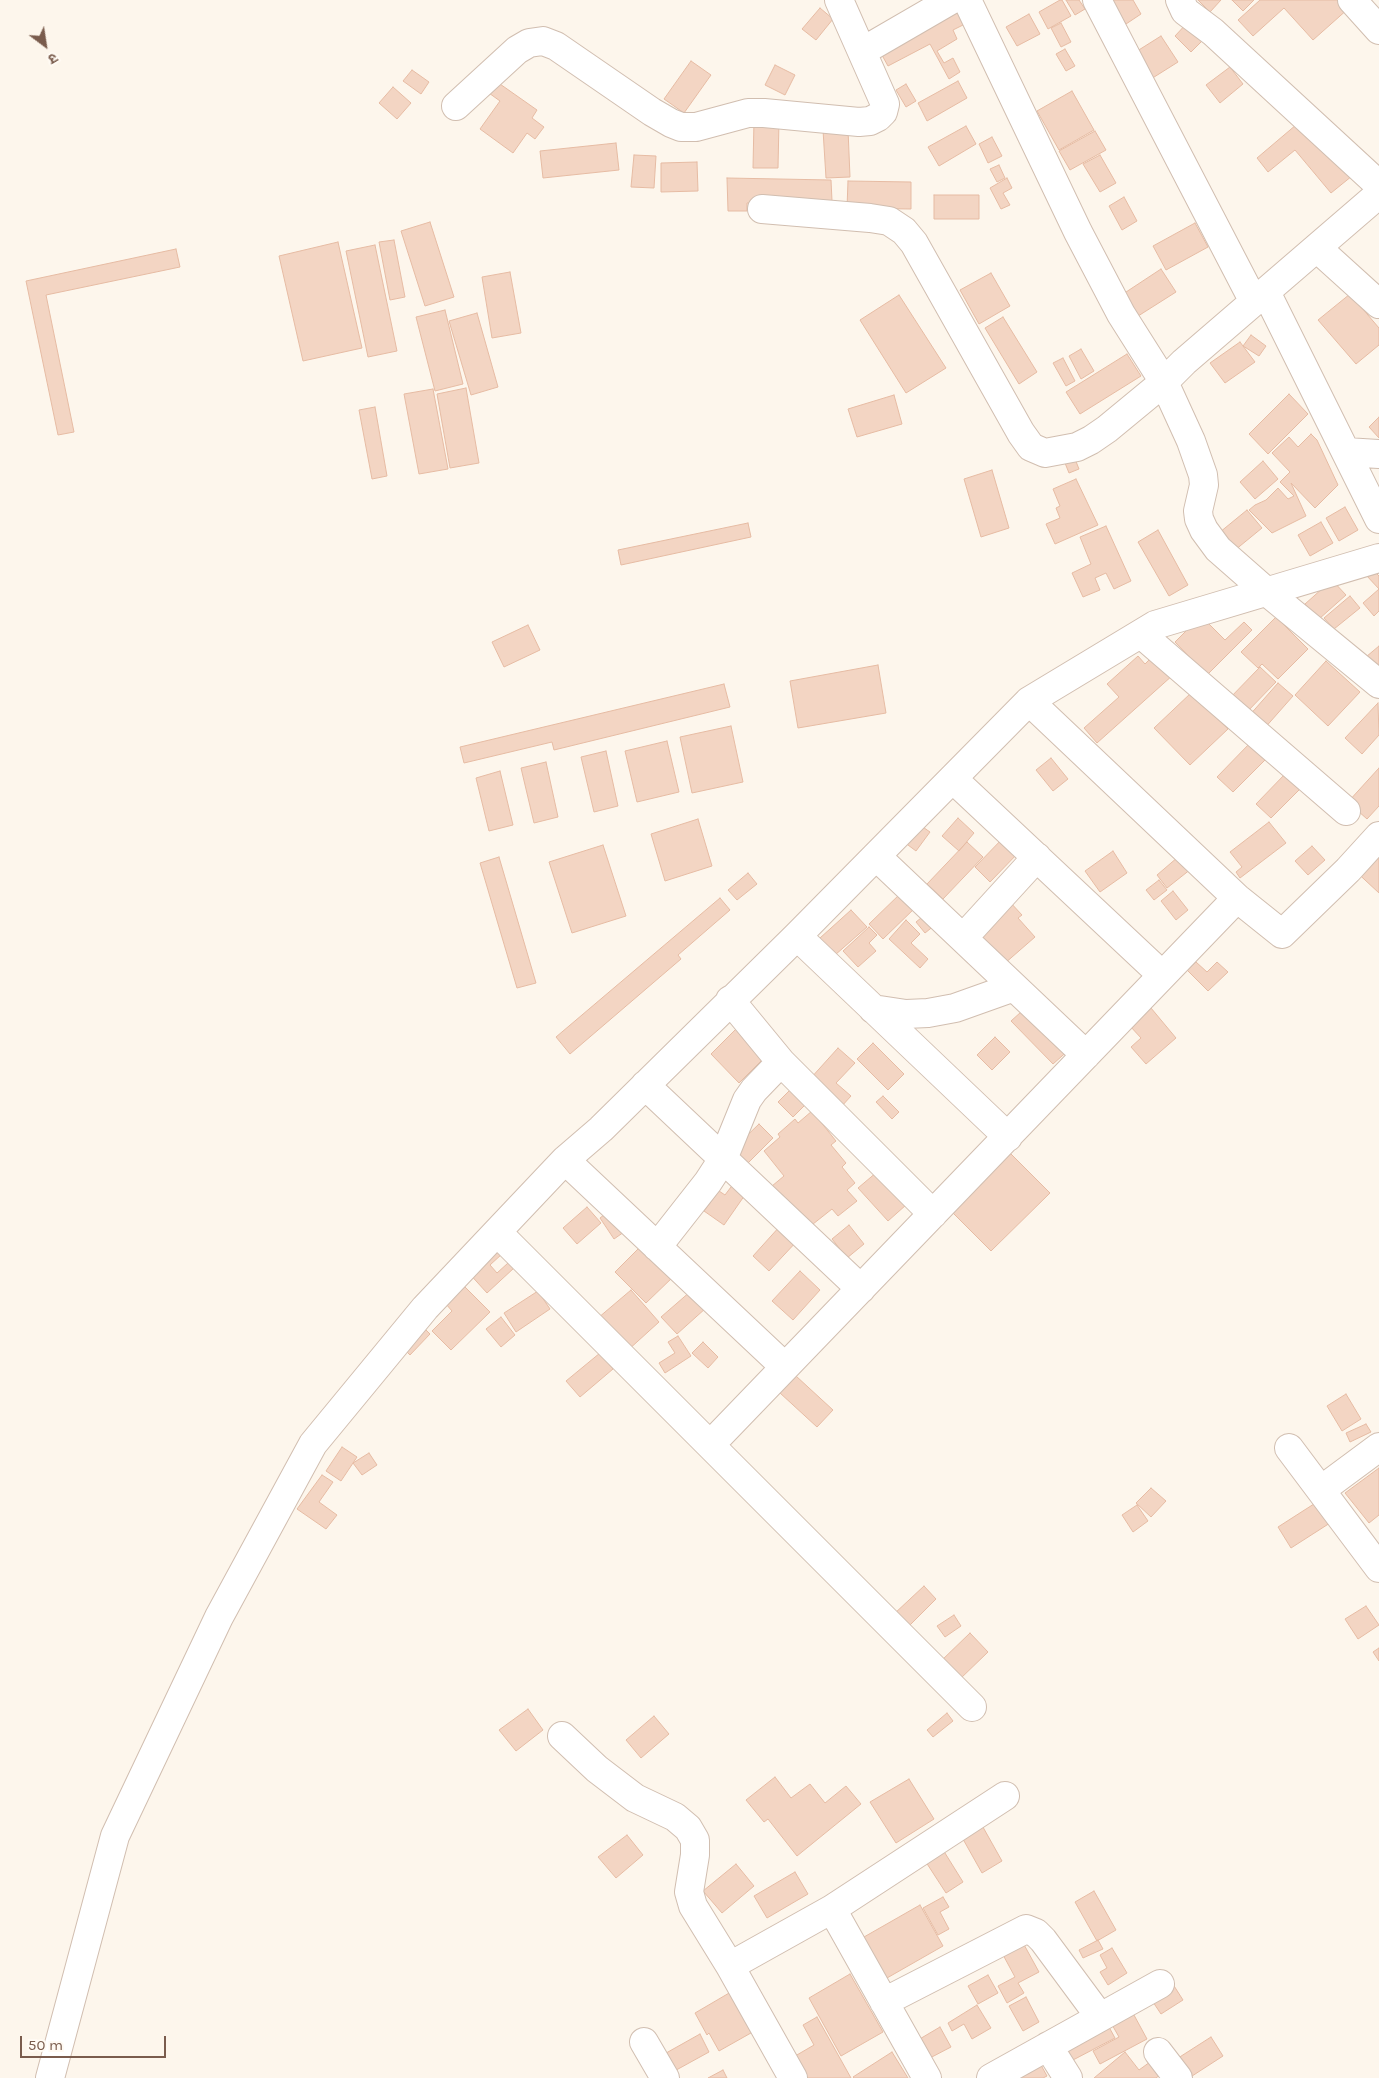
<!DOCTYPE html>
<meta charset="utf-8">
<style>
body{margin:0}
#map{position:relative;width:1379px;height:2078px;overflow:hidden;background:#fdf6ec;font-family:Karla,"Noto Sans Devanagari",sans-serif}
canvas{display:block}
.north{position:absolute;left:20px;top:20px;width:50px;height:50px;-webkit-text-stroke:4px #fffaf3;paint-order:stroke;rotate:149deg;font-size:14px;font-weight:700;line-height:20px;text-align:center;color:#7a5c4d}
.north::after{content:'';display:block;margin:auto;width:18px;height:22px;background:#7a5c4d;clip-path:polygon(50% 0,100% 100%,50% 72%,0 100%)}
.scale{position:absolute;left:20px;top:2036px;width:146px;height:22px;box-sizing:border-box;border:2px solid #7a5c4d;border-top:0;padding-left:6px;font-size:15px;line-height:18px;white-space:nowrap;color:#7a5c4d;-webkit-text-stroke:4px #fffaf3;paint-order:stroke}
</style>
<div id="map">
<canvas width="1379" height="2078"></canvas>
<div class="north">उ</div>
<div class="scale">50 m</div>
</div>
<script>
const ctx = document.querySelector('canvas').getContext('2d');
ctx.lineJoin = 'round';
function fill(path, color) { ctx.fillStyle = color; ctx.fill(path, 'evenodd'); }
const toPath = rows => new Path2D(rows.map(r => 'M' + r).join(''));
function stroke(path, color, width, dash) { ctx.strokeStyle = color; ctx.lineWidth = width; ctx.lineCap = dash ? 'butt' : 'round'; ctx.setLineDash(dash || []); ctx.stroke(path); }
const building = toPath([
 [1060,0,1062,0,1071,16,1048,29,1039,12,1060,0],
 [1066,0,1079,0,1085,9,1075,15,1066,0],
 [1110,0,1133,0,1141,14,1126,24,1110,0],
 [1198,0,1221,0,1210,12,1198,0],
 [1232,0,1254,0,1243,11,1232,0],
 [1260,0,1342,0,1349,8,1313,40,1284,8,1253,36,1238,20,1260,0],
 [955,6,965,24,953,30,957,39,937,51,944,63,953,58,960,72,949,79,930,44,888,66,878,48,955,6],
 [820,8,833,19,816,40,802,29,820,8],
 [1029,14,1040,34,1017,46,1006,27,1029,14],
 [1188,22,1205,38,1191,52,1175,36,1188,22],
 [1061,23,1071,42,1061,47,1051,28,1061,23],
 [1161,36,1178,62,1151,79,1134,53,1161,36],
 [1065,49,1075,66,1066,71,1056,54,1065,49],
 [691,61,711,75,684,113,664,99,691,61],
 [775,65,795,75,785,95,765,85,775,65],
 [1230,67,1243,84,1220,103,1206,85,1230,67],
 [412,70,429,82,421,94,403,81,412,70],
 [490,77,537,110,532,118,544,127,535,139,527,133,513,153,480,129,500,101,482,88,490,77],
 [958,81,967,98,927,121,918,103,958,81],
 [906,84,916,101,906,107,896,90,906,84],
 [393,87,411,103,397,119,379,103,393,87],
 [1072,91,1094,130,1059,150,1037,111,1072,91],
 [1303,119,1352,176,1331,193,1295,150,1268,172,1257,158,1303,119],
 [754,120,779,121,778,168,753,168,754,120],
 [966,126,976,144,939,166,928,147,966,126],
 [848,129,850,177,826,178,823,130,848,129],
 [1095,131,1106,150,1070,170,1059,151,1095,131],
 [992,137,1002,156,988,163,979,144,992,137],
 [616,143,619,170,543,178,540,151,616,143],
 [634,155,656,156,654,188,631,187,634,155],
 [1100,155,1116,183,1100,192,1083,164,1100,155],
 [697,162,698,191,661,192,661,163,697,162],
 [999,165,1005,178,997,182,990,169,999,165],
 [727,178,831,180,832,201,747,203,747,211,728,211,727,178],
 [1007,178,1012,188,1003,193,1010,205,1001,209,990,188,1007,178],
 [848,181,911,182,911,209,847,208,848,181],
 [934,195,979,195,979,219,934,219,934,195],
 [1124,197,1137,221,1122,230,1109,206,1124,197],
 [430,222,454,297,425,306,401,231,430,222],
 [1195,223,1208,247,1166,270,1153,246,1195,223],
 [394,240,405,297,390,300,379,242,394,240],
 [338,242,362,348,303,361,279,256,338,242],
 [375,245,397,351,368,357,346,251,375,245],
 [176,249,180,267,46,295,74,432,58,435,26,281,176,249],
 [1161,269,1176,292,1135,318,1120,296,1161,269],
 [510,272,521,333,492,338,482,277,510,272],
 [991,273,1010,306,979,324,960,290,991,273],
 [1350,294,1379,328,1379,345,1356,364,1318,320,1350,294],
 [899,295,946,368,906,393,860,320,899,295],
 [445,310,463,384,435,391,416,317,445,310],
 [477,313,498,387,471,395,449,321,477,313],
 [1003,317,1037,372,1019,384,985,328,1003,317],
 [1251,335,1266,346,1259,356,1243,346,1251,335],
 [1240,342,1255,362,1225,383,1210,363,1240,342],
 [1081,349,1094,371,1081,379,1069,356,1081,349],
 [1127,354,1141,376,1080,414,1066,392,1127,354],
 [1063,358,1075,381,1066,386,1053,363,1063,358],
 [466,388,479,463,450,468,437,394,466,388],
 [433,389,448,469,419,474,404,394,433,389],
 [1289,394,1308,414,1268,454,1249,434,1289,394],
 [894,395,902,424,857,437,848,409,894,395],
 [375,407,387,476,372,479,359,410,375,407],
 [1379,417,1379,438,1369,427,1379,417],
 [1311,434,1317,440,1338,485,1315,508,1291,483,1306,516,1272,533,1249,510,1255,505,1266,500,1278,488,1288,499,1294,496,1280,482,1290,472,1272,453,1289,437,1298,447,1311,434],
 [1075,459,1079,469,1069,473,1065,463,1075,459],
 [1263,461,1278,479,1255,499,1240,482,1263,461],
 [992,470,1009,528,981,537,964,479,992,470],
 [1076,479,1098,525,1055,544,1046,524,1060,518,1056,508,1060,506,1053,489,1076,479],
 [1345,507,1358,530,1339,541,1326,518,1345,507],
 [1247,510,1262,528,1229,555,1214,537,1247,510],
 [1321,522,1333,543,1310,556,1298,535,1321,522],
 [748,523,751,537,621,565,618,550,748,523],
 [1106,526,1131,581,1114,589,1106,573,1095,578,1100,590,1083,597,1072,573,1091,564,1080,537,1106,526],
 [1158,530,1188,585,1169,596,1138,542,1158,530],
 [1372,569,1379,576,1379,611,1374,616,1363,603,1379,589,1366,575,1372,569],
 [1332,580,1346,595,1319,619,1305,604,1332,580],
 [1350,596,1360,608,1334,629,1324,618,1350,596],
 [1201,616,1225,640,1244,622,1252,630,1207,675,1175,642,1201,616],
 [1276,617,1308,649,1278,679,1262,664,1258,668,1241,652,1276,617],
 [528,625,540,650,504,667,492,642,528,625],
 [1379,646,1379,670,1360,662,1379,646],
 [1154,655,1173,675,1097,743,1084,728,1119,697,1107,684,1138,656,1145,664,1154,655],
 [1326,661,1360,692,1328,726,1295,695,1326,661],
 [878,665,886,713,798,728,790,681,878,665],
 [1260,667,1276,682,1244,715,1228,700,1260,667],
 [1278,683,1293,696,1263,730,1248,717,1278,683],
 [724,684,730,707,554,750,552,742,464,763,460,747,724,684],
 [1191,693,1228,729,1190,765,1154,728,1191,693],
 [1378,703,1379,735,1362,754,1345,738,1378,703],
 [731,726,743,782,692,793,680,737,731,726],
 [667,741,679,792,637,802,625,751,667,741],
 [1251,742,1267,758,1233,792,1217,777,1251,742],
 [606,751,618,806,594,812,581,757,606,751],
 [1051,758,1068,779,1053,791,1036,770,1051,758],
 [546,762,558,817,534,823,521,768,546,762],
 [1379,768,1379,806,1367,819,1348,802,1379,768],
 [500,771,513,825,489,831,476,778,500,771],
 [1287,772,1302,787,1271,818,1256,804,1287,772],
 [958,818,974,833,959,851,942,836,958,818],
 [698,819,712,866,665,881,651,834,698,819],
 [1269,822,1286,843,1240,878,1236,872,1242,867,1230,852,1269,822],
 [917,823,930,832,916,851,904,842,917,823],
 [1006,835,1021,850,990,882,975,867,1006,835],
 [1379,838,1379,893,1351,867,1379,838],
 [967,842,983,857,943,899,927,884,967,842],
 [603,845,626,916,572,933,549,862,603,845],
 [1312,846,1325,860,1308,875,1295,861,1312,846],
 [1113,851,1127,873,1100,892,1085,871,1113,851],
 [1185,851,1196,865,1167,888,1157,875,1185,851],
 [499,857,536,983,517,988,480,863,499,857],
 [748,873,757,884,737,900,728,890,748,873],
 [1159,880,1167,890,1154,900,1146,890,1159,880],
 [1173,891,1188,910,1176,920,1161,901,1173,891],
 [902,892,916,907,883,939,869,924,902,892],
 [720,898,730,910,678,955,681,959,570,1054,556,1037,720,898],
 [1009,901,1022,915,1018,918,1035,937,1004,964,975,931,1009,901],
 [851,910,867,927,835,955,820,938,851,910],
 [926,914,935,925,925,933,916,922,926,914],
 [906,920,920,934,911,943,928,959,920,968,889,939,906,920],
 [869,927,877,935,869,943,876,951,858,967,843,951,869,927],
 [1196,962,1207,972,1217,962,1228,972,1208,991,1187,970,1196,962],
 [1151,1008,1176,1038,1146,1064,1131,1047,1141,1038,1130,1026,1151,1008],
 [1021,1012,1035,1026,1042,1018,1071,1048,1053,1064,1011,1021,1021,1012],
 [740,1025,768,1054,739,1083,711,1054,740,1025],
 [995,1037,1010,1052,992,1070,977,1055,995,1037],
 [873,1043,904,1074,888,1090,857,1059,873,1043],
 [838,1048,855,1063,836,1083,851,1096,841,1107,810,1079,838,1048],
 [794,1086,809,1101,793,1117,778,1102,794,1086],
 [883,1096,899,1112,892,1119,876,1102,883,1096],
 [812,1111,836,1141,831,1145,846,1163,842,1167,855,1183,847,1190,857,1201,838,1216,832,1209,808,1228,772,1186,784,1176,764,1151,780,1137,778,1134,795,1119,798,1123,812,1111],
 [759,1124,773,1138,747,1164,733,1149,759,1124],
 [1010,1153,1050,1193,991,1251,951,1211,1010,1153],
 [877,1172,906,1205,888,1221,858,1188,877,1172],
 [734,1183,747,1192,724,1225,704,1211,719,1191,725,1195,734,1183],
 [587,1207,601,1223,577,1244,563,1228,587,1207],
 [609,1211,624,1232,614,1239,600,1218,609,1211],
 [781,1225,798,1240,769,1271,753,1256,781,1225],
 [849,1225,864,1244,847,1258,832,1239,849,1225],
 [643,1244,674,1276,646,1303,615,1272,643,1244],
 [495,1246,502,1254,490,1265,497,1273,508,1263,514,1268,487,1293,467,1271,495,1246],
 [800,1271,820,1290,793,1320,772,1301,800,1271],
 [458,1280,490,1312,451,1350,432,1331,452,1311,440,1297,458,1280],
 [631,1290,659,1322,627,1351,598,1318,631,1290],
 [538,1291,550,1309,516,1332,504,1313,538,1291],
 [691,1291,706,1308,677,1334,661,1317,691,1291],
 [501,1317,515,1335,501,1347,486,1329,501,1317],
 [420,1324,430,1334,410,1355,400,1345,420,1324],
 [678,1336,691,1356,665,1373,659,1363,675,1353,668,1342,678,1336],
 [703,1342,718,1357,708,1368,692,1353,703,1342],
 [600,1353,613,1369,580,1397,566,1381,600,1353],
 [796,1376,833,1410,817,1427,780,1393,796,1376],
 [1346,1394,1361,1419,1342,1431,1327,1406,1346,1394],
 [1366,1424,1371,1432,1350,1442,1346,1433,1366,1424],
 [342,1447,357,1457,341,1481,326,1471,342,1447],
 [369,1453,377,1465,362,1475,353,1463,369,1453],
 [1379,1468,1379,1515,1369,1523,1345,1493,1379,1468],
 [322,1475,333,1482,319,1502,337,1515,326,1529,297,1509,322,1475],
 [1151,1488,1166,1501,1151,1517,1136,1503,1151,1488],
 [1317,1502,1330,1523,1291,1548,1278,1527,1317,1502],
 [1137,1505,1148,1521,1133,1532,1122,1515,1137,1505],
 [924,1586,936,1599,907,1628,894,1614,924,1586],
 [1366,1606,1379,1625,1358,1639,1345,1619,1366,1606],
 [954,1615,961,1626,945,1637,937,1626,954,1615],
 [970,1633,988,1652,959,1680,941,1661,970,1633],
 [1379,1648,1379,1661,1373,1652,1379,1648],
 [528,1709,543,1730,516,1751,499,1730,528,1709],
 [947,1713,953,1721,933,1737,927,1730,947,1713],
 [654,1716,669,1734,641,1758,626,1740,654,1716],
 [775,1777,791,1798,810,1784,825,1803,846,1786,861,1804,797,1856,768,1819,764,1822,746,1800,775,1777],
 [909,1779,934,1819,896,1843,870,1802,909,1779],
 [979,1820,1002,1861,982,1873,959,1832,979,1820],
 [627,1835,643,1855,616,1878,598,1857,627,1835],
 [940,1845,963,1882,946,1893,922,1856,940,1845],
 [736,1864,754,1886,722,1913,703,1891,736,1864],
 [795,1872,808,1894,767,1918,754,1896,795,1872],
 [1094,1891,1116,1930,1097,1941,1075,1902,1094,1891],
 [943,1897,949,1907,940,1912,949,1929,938,1935,923,1908,943,1897],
 [920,1905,943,1946,880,1982,857,1941,920,1905],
 [1098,1940,1103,1949,1083,1958,1079,1950,1098,1940],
 [1022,1941,1039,1972,1018,1983,1024,1993,1007,2003,998,1986,1015,1977,1002,1953,1022,1941],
 [1112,1948,1127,1973,1108,1985,1100,1972,1107,1968,1100,1955,1112,1948],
 [850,1974,883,2032,841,2056,809,1998,850,1974],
 [988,1975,998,1993,978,2004,968,1986,988,1975],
 [1169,1978,1183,2000,1161,2014,1147,1993,1169,1978],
 [736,1989,758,2029,719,2051,709,2033,707,2035,695,2013,736,1989],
 [1026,1997,1039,2022,1023,2031,1009,2006,1026,1997],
 [1128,2004,1147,2039,1100,2064,1093,2051,1119,2037,1107,2016,1128,2004],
 [977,2005,991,2028,972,2039,964,2024,952,2031,948,2023,977,2005],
 [1103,2016,1115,2038,1073,2060,1061,2039,1103,2016],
 [817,2017,851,2078,801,2078,790,2059,814,2045,803,2025,817,2017],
 [940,2027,951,2047,928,2059,918,2040,940,2027],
 [700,2034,709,2052,669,2074,659,2057,700,2034],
 [1211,2037,1223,2056,1189,2078,1175,2060,1211,2037],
 [892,2052,908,2078,854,2078,853,2077,892,2052],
 [1125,2052,1139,2070,1150,2062,1160,2075,1156,2078,1094,2078,1125,2052],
 [1036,2056,1047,2076,1043,2078,1007,2078,1036,2056],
 [723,2070,727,2078,708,2078,723,2070]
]);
fill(building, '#f3d5c3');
stroke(building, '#e6bba3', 1);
const minor = toPath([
 [967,0,1078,232,1121,314,1164,382,1191,441,1203,475,1204,485,1198,511,1199,519,1204,530,1218,549,1267,592,1379,684],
 [1097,0,1254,302],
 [1180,0,1185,11,1213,32,1379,185],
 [1352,0,1379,30],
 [863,51,951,0],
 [456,106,517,50,529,43,543,41,556,46,652,112,671,123,681,127,696,127,748,113,764,113,859,122,870,121,878,117,883,112,885,104,839,0],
 [762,209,870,218,889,221,904,231,914,243,1021,433,1031,447,1045,453,1077,447,1091,440,1107,429,1164,382,1184,362,1379,194],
 [1317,248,1379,304],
 [1266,292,1379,519],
 [1346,452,1379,454],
 [1141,634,1346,811],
 [1029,701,1237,898,1282,934,1348,870,1379,836],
 [953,779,1162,975],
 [876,856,1086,1055],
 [797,936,1008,1137],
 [963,938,1037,857],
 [730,1000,781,1062,933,1214],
 [873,1009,906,1014,928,1013,955,1008,1014,987],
 [645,1085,861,1289],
 [565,1160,785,1367],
 [498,1233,972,1707],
 [657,1247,708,1182,723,1159,747,1100,754,1090,781,1062],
 [710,1445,1237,898],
 [1289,1448,1379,1568],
 [1321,1490,1379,1447],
 [562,1736,597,1769,635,1798,675,1817,688,1828,695,1840,695,1855,689,1892,693,1906,730,1966,793,2078],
 [832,1909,927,2078],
 [730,1966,832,1909,1005,1796],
 [884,2002,1026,1929,1036,1933,1043,1940,1100,2017],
 [644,2042,665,2078],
 [1048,2046,1068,2078],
 [1158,2052,1178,2078],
 [50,2078,115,1836,219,1617,313,1444,425,1308,565,1160,601,1129,797,936,1029,701,1155,625,1379,558],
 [991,2078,1160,1984]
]);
stroke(minor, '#d1beb0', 30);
stroke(minor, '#fff', 28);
</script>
